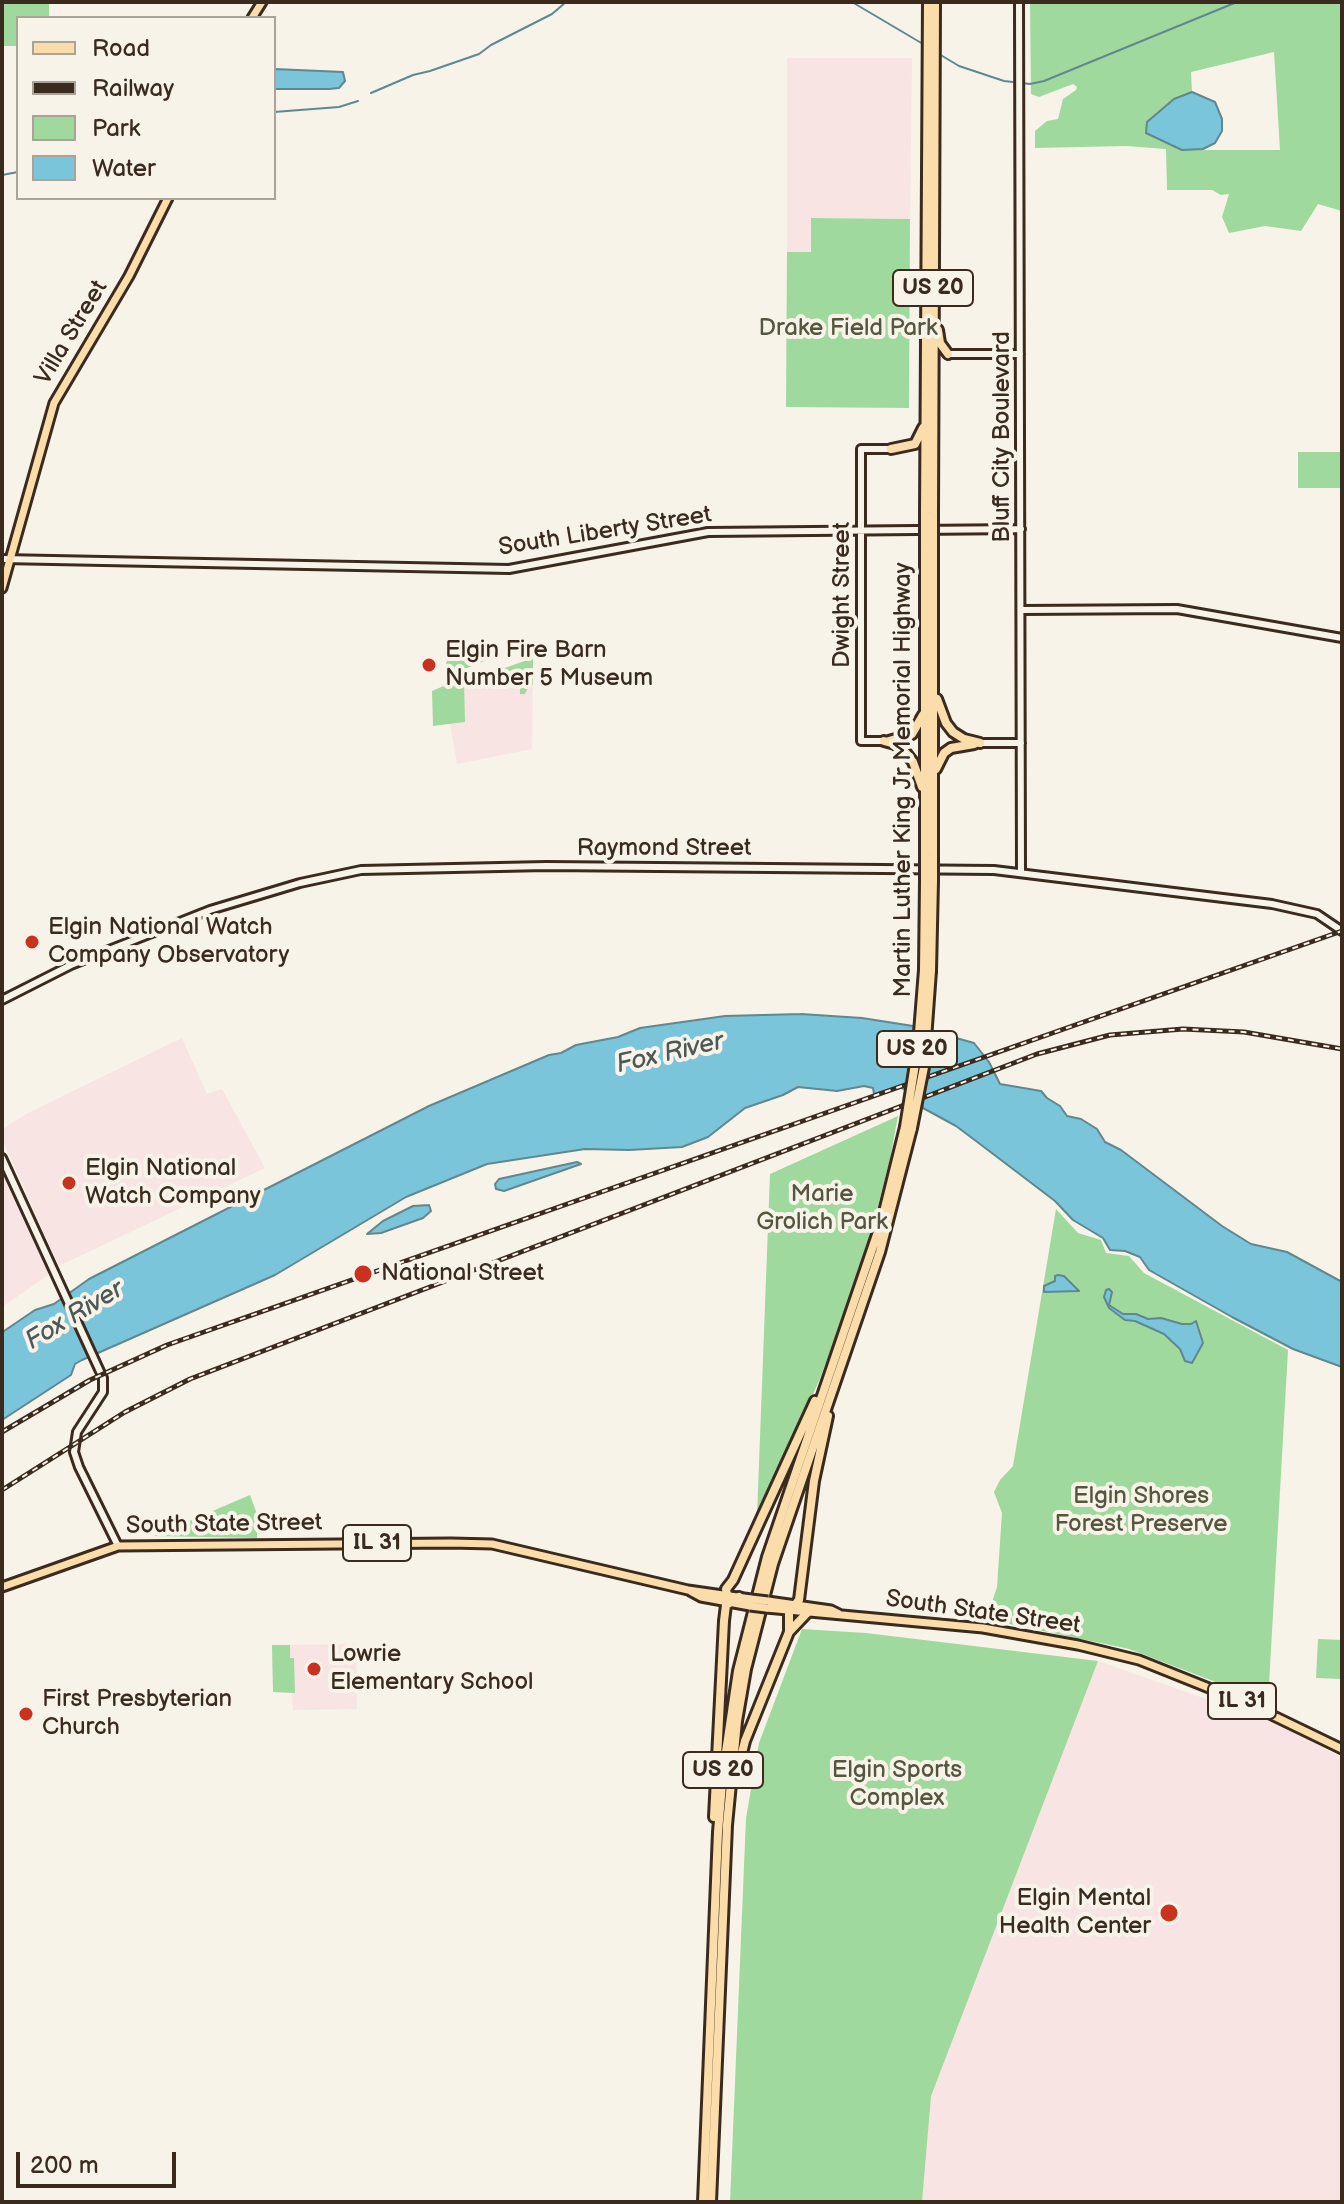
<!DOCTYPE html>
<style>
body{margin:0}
#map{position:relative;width:1344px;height:2204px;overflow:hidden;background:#f7f3e8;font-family:"Balsamiq Sans",sans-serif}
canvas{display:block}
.frame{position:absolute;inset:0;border:4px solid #3b2a1e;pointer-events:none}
.legend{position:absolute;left:16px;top:16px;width:260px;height:184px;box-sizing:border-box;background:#f7f3e8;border:2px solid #aca397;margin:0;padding:10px 14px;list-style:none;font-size:24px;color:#3b2a1e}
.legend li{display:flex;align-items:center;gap:16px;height:40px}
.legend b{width:40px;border:2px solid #aca397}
.scale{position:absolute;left:16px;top:2152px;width:160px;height:36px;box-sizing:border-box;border:4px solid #3b2a1e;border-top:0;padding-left:10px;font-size:24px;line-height:28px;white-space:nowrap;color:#3b2a1e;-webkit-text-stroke:6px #f7f3e8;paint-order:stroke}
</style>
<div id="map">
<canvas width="1344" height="2204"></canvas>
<div class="frame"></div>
<ul class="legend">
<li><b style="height:10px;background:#faddab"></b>Road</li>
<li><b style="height:10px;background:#3b2a1e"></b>Railway</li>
<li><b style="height:22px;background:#a0d99e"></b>Park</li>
<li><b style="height:22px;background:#7bc5db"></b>Water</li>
</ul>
<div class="scale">200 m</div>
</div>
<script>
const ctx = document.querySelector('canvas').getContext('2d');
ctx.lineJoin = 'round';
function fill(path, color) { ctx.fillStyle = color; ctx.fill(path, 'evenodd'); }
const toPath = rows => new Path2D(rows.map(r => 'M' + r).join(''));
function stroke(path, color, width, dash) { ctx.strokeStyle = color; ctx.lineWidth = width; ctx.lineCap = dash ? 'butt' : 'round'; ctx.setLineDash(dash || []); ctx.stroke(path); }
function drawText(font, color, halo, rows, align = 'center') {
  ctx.font = font + ' "Balsamiq Sans",sans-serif'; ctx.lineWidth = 8; ctx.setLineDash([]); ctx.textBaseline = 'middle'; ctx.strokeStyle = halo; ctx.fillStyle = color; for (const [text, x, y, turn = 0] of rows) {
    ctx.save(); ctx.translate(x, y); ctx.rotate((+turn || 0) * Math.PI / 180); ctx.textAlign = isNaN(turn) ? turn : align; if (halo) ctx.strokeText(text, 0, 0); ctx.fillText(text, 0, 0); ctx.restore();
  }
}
fill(toPath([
 [787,58,912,58,910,219,811,218,811,252,787,252],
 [533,658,532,749,457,764,450,723,464,721,464,683],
 [182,1038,207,1094,222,1089,265,1168,59,1266,2,1139,2,1129,28,1113],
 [2,1158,54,1271,2,1307],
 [356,1644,357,1709,293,1710,292,1693,273,1692,272,1645],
 [1098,1661,1280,1725,1342,1758,1342,2202,922,2202,931,2072]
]), '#f8e4e2');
fill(toPath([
 [2,2,49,2,49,18,18,18,18,46,2,46],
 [1030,2,1342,2,1342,211,1318,204,1301,231,1265,226,1229,233,1222,217,1229,194,1221,195,1212,190,1167,190,1166,149,1126,146,1035,148,1035,131,1047,121,1058,119,1063,99,1076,90,1077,87,1073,84,1039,97,1031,94],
 [1274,52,1280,150,1182,150,1174,99,1192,92,1191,72],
 [811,218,910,219,909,408,786,407,787,252,811,252],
 [1298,452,1342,452,1342,488,1298,488],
 [449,654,495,655,496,656,453,674,446,664],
 [533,658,533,685,529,686,525,694,520,694,520,686,508,686,504,683,502,669],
 [460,679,464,681,465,722,433,726,432,691],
 [898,1116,890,1159,869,1241,840,1325,819,1381,757,1516,770,1174],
 [1056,1209,1078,1233,1101,1240,1106,1253,1129,1256,1144,1273,1288,1350,1268,1702,1129,1649,995,1621,991,1605,997,1587,1002,1513,994,1492,1000,1480,1013,1466],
 [250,1495,257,1514,257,1538,154,1536],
 [802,1629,866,1633,1098,1661,931,2096,922,2202,730,2202,746,1818,759,1743],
 [1318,1639,1342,1640,1342,1679,1316,1678],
 [272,1645,290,1645,290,1658,294,1658,295,1693,273,1692]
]), '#a0d99e');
const water = toPath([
 [274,69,343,72,345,81,339,88,329,89,274,89,274,69],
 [1192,92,1215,102,1222,119,1222,131,1215,143,1203,149,1182,150,1146,133,1147,122,1174,99,1192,92],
 [801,1014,862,1018,913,1026,974,1043,989,1062,1000,1084,1041,1091,1047,1098,1060,1106,1067,1116,1081,1119,1097,1129,1105,1142,1121,1150,1222,1226,1251,1244,1287,1252,1342,1282,1342,1367,1293,1349,1232,1317,1149,1270,1140,1257,1125,1251,1110,1250,1103,1238,1073,1220,1055,1201,980,1144,956,1126,923,1108,920,1094,898,1087,874,1094,873,1088,864,1086,837,1091,798,1087,783,1095,745,1108,708,1137,682,1147,629,1150,585,1149,487,1164,406,1197,275,1275,82,1360,75,1364,71,1375,2,1420,2,1334,4,1331,35,1310,54,1304,89,1279,429,1106,549,1055,561,1053,576,1045,618,1037,640,1028,725,1016,801,1014],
 [577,1162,581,1164,504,1191,496,1189,495,1184,499,1179,577,1162],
 [429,1205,431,1211,423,1218,381,1233,367,1234,383,1221,413,1206,429,1205],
 [1058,1275,1064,1276,1079,1291,1044,1292,1044,1286,1055,1281,1055,1276,1058,1275],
 [1109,1289,1112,1292,1109,1305,1123,1314,1136,1314,1148,1319,1161,1318,1182,1324,1191,1324,1196,1321,1203,1343,1192,1363,1185,1361,1180,1349,1164,1334,1135,1321,1125,1320,1109,1308,1104,1297,1106,1290,1109,1289]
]);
fill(water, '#7bc5db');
stroke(water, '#61878f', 2);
stroke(toPath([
 [852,2,923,44],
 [939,54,959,66,1004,81,1030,84,1044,81,1237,2],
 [371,93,413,75,430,71,479,54,491,45,552,14,566,2],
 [274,112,339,107,358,101],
 [2,175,18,172]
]), '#61878f', 2);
const secondary = toPath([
 [1019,2,1021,873],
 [948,354,1020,354],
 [2,559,509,569,708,532,1021,529],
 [1021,610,1177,609,1342,638],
 [884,741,861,741,861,449,891,449],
 [980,743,1021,743],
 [2,1000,71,965,210,910,300,883,361,870,546,866,994,870,1272,904,1317,914,1342,931],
 [2,1158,103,1378,103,1392,77,1432,74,1452,79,1467,118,1546]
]);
const primary = toPath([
 [252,18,262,2],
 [2,588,54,403,129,276,168,198],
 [2,1587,118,1546,451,1543,492,1544,688,1590,751,1599],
 [690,1591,701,1597,750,1606],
 [768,1601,831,1610,839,1614],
 [766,1608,983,1628,1078,1645,1139,1660,1249,1704,1342,1749]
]);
const highway = toPath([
 [938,330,940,343,948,354],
 [891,449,915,444,923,428],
 [925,512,928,2],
 [933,513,935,2],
 [925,548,925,854],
 [933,548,933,855],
 [937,699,946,723,953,732,964,739,980,743],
 [884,741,895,744,906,753,913,762,922,787],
 [889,741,912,734,923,715],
 [936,769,944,753,951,748,974,744],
 [924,970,925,882],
 [931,971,933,881],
 [727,1595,726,1589,733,1580,815,1401],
 [789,1632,789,1612,799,1600,814,1481,828,1416],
 [735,1781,745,1741,789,1632,807,1613],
 [714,1817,724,1621,726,1605,739,1597],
 [703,2202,718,1832,723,1772,738,1671,767,1557,882,1220,905,1127],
 [711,2202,727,1825,737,1721,746,1669,773,1564,880,1252,912,1128]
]);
stroke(secondary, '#3b2a1e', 12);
stroke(primary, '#3b2a1e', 13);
stroke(highway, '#3b2a1e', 14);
stroke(secondary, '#f7f3e8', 6);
stroke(primary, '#faddab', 7);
stroke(highway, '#faddab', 8);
const rail = toPath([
 [2,1432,90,1380,167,1345,1342,931],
 [2,1490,125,1412,190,1379,1037,1054,1110,1035,1183,1029,1244,1032,1342,1049]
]);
stroke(rail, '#3b2a1e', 5);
stroke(rail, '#f7f3e8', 2, [6]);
const primaryBridge = toPath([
 [751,1599,768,1601],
 [750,1606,766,1608]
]);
const highwayBridge = toPath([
 [925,512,925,548],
 [933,548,933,513],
 [933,881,933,855],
 [925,882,925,854],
 [905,1127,918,1045,924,970],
 [912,1128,924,1067,931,971]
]);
stroke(primaryBridge, '#3b2a1e', 13, []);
stroke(highwayBridge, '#3b2a1e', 14, []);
stroke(primaryBridge, '#faddab', 7);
stroke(highwayBridge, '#faddab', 8);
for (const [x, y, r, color] of [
 [429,665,8,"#c8321e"],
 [32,942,8,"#c8321e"],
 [69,1183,8,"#c8321e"],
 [363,1274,10,"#c8321e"],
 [314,1669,8,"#c8321e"],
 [26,1714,8,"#c8321e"],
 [1169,1913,10,"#c8321e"]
]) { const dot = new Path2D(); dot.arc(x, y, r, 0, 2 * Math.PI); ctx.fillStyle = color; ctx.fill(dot); stroke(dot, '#f7f3e8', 3); }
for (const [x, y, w] of [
 [933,288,80],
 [917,1049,80],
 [377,1543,68],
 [1242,1701,68],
 [723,1770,80]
]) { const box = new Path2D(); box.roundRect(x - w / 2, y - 18, w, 36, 6); ctx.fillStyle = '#f7f3e8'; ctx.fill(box); stroke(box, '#3b2a1e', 2); }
drawText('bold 22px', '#3b2a1e', null, [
 ["US 20",933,288],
 ["US 20",917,1049],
 ["IL 31",377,1543],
 ["IL 31",1242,1701],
 ["US 20",723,1770]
]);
drawText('24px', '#54563e', '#f7f3e8', [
 ["Drake Field Park",848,329],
 ["Marie",822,1195],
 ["Grolich Park",822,1223],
 ["Elgin Shores",1141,1497],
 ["Forest Preserve",1141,1525],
 ["Elgin Sports",897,1771],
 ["Complex",897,1799]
]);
drawText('24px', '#3b2a1e', '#f7f3e8', [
 ["Villa Street",72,333,-59],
 ["Bluff City Boulevard",1003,437,-90],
 ["South Liberty Street",605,532,-9],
 ["Dwight Street",843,595,-90],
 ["Martin Luther King Jr Memorial Highway",904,780,-90],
 ["Raymond Street",664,849],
 ["South State Street",224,1525,-1],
 ["South State Street",983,1613,8]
]);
drawText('24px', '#3b2a1e', '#f7f3e8', [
 ["Elgin Fire Barn",445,651],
 ["Number 5 Museum",445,679],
 ["Elgin National Watch",48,928],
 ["Company Observatory",48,956],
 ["Elgin National",85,1169],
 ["Watch Company",85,1197],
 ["National Street",381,1274],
 ["Lowrie",330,1655],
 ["Elementary School",330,1683],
 ["First Presbyterian",42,1700],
 ["Church",42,1728],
 ["Elgin Mental",1151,1899,"right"],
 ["Health Center",1151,1927,"right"]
], 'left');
drawText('italic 26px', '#4e5857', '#f7f3e8', [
 ["Fox River",670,1054,-13],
 ["Fox River",75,1316,-31]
]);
</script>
